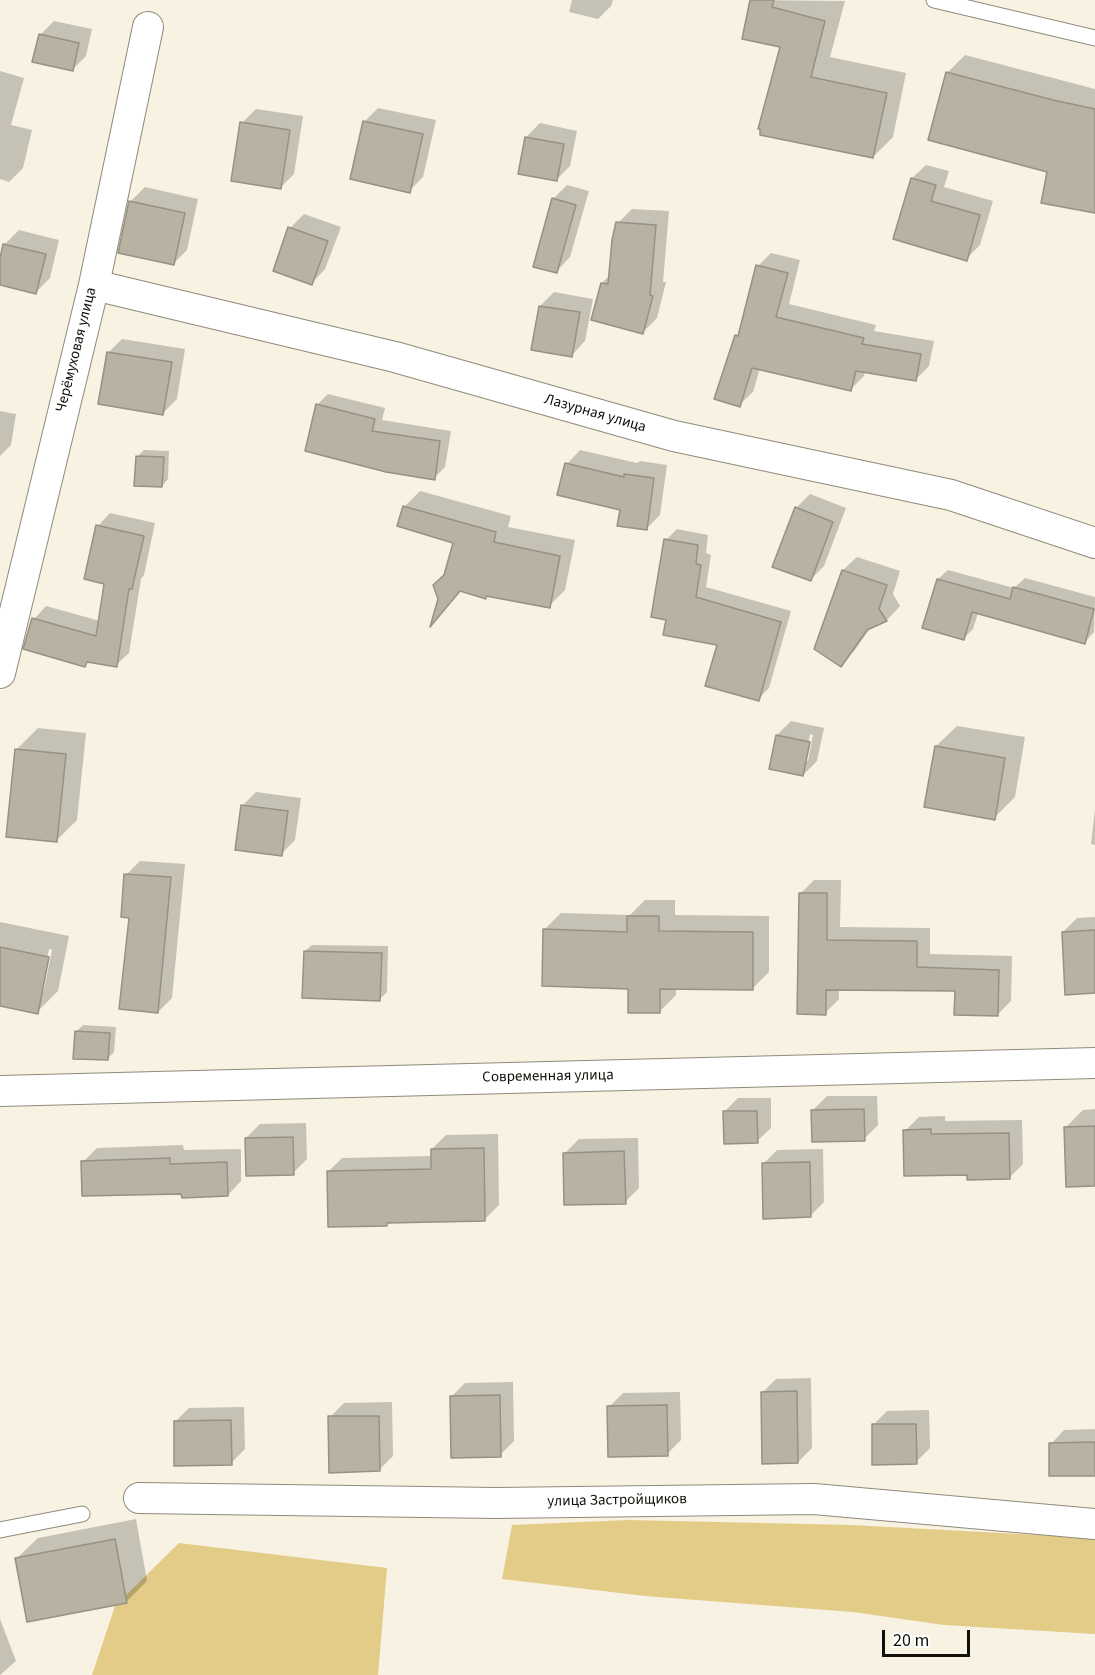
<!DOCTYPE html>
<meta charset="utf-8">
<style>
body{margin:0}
#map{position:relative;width:1095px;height:1675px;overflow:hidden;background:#f7f2e1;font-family:"Source Sans 3",sans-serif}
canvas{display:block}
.scale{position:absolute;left:882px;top:1630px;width:88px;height:27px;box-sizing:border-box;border:3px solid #110f09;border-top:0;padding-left:8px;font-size:18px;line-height:21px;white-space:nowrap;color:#110f09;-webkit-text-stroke:4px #fff;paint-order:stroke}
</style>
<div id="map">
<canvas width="1095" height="1675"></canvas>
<div class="scale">20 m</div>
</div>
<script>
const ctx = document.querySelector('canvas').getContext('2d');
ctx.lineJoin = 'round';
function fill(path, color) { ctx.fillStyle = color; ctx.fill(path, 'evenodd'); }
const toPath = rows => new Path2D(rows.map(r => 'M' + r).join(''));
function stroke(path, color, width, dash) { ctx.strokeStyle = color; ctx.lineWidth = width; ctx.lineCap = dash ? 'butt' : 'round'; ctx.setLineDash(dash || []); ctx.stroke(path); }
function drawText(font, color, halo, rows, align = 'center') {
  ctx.font = font + ' "Source Sans 3",sans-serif'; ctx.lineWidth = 5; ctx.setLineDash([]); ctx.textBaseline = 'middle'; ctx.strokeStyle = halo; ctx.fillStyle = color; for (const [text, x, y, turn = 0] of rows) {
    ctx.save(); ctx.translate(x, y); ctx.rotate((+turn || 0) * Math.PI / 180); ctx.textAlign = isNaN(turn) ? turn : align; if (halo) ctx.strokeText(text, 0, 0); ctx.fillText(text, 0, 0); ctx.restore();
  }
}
fill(toPath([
 [628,1520,851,1525,1095,1538,1095,1634,944,1625,853,1612,645,1596,502,1579,512,1525],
 [179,1543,387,1568,378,1675,92,1675,115,1606]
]), '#e3cc87');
fill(toPath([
 [572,0,613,0,611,6,598,19,569,12],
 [751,0,845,1,830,57,906,73,893,137,873,157,781,45],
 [54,21,92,29,86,56,72,70,40,35],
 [965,55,1095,89,1095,211,1049,171,929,139,948,72],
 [0,71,24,78,11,125,32,130,23,168,9,182,0,179],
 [378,108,436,120,423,177,409,191,364,122],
 [256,109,303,116,294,174,280,188,242,123],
 [540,123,577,131,570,166,556,180,526,137],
 [926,165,949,171,944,187,993,201,980,245,966,259,912,178],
 [567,185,589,191,570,257,557,271,553,199],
 [145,187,198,199,187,250,174,263,120,252,131,201],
 [632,209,669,211,663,282,666,282,657,318,643,332,602,283,610,275,618,223],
 [304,214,341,227,325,269,312,283,290,228],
 [19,230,59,240,50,278,36,292,0,284,0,265,5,244],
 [771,253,800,260,789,304,876,325,874,331,934,341,929,366,916,379,865,371,864,376,850,390,760,368,753,392,739,405,736,336,742,330,758,266],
 [554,292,593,299,585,341,572,355,540,306],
 [122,339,185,349,177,399,163,413,108,353],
 [328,394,385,408,382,420,451,431,445,467,434,478,317,405],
 [0,411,16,414,11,445,0,456],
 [144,450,169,451,168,479,162,486,137,457],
 [580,450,637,463,640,461,667,465,660,515,646,529,567,464],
 [420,491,511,516,508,527,575,540,565,590,549,606,462,590,433,622,455,542,404,507],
 [810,494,846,508,824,566,810,580,796,508],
 [110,513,155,523,144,575,141,579,129,653,116,665,90,661,85,665,34,619,46,606,100,621,106,582,98,526],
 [677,529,708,535,706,553,711,555,706,587,791,611,769,688,758,699,719,643,667,619,666,540],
 [857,557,900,571,893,594,900,606,887,620,872,626,854,651,840,665,843,570],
 [948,570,1014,588,1025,578,1095,597,1094,632,1085,642,978,613,973,629,964,638,938,579],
 [791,721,824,728,817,761,803,775,777,735],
 [810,734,813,735,808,761,805,761],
 [957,726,1025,737,1015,797,994,818,936,746],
 [38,728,86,733,77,820,56,841,17,749],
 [256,792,301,798,295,840,281,854,242,806],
 [1095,809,1095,845,1091,844],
 [140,861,185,864,172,998,158,1012,131,916,126,875],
 [814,880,841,880,840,927,930,928,930,954,1012,956,1011,1001,997,1015,956,990,839,989,839,999,825,1013,800,894],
 [645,900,675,900,675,915,769,916,769,972,752,989,676,988,676,995,660,1011,629,988,545,929,561,913,630,915],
 [1095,917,1095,992,1063,932,1077,918],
 [0,922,69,936,58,991,37,1012,0,1005],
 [49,949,52,950,44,990,41,990],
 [312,945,388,946,387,992,380,999,305,951],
 [83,1025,116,1027,114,1052,107,1059,76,1032],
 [827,1096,877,1096,878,1125,864,1139,813,1110],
 [738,1098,771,1098,771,1128,757,1141,724,1112],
 [1095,1109,1095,1184,1066,1127,1083,1110],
 [945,1116,945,1121,1022,1120,1023,1164,1009,1178,968,1173,905,1131,919,1117],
 [306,1123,307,1159,293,1173,246,1138,260,1124],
 [498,1134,499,1205,485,1219,390,1221,387,1224,328,1172,342,1158,432,1156,432,1149,446,1135],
 [638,1138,639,1188,625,1202,565,1153,579,1139],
 [183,1145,184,1150,241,1149,241,1181,228,1195,183,1192,83,1162,97,1148],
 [823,1149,824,1202,810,1216,763,1164,777,1150],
 [811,1378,812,1448,798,1462,762,1393,776,1379],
 [513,1382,514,1441,500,1455,451,1397,465,1383],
 [680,1392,681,1440,667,1454,609,1407,623,1393],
 [392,1402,393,1456,379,1470,330,1417,344,1403],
 [244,1407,245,1449,231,1463,175,1422,189,1408],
 [929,1410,930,1448,916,1462,873,1425,887,1411],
 [1095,1429,1095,1474,1051,1444,1064,1430],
 [136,1519,147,1581,127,1601,17,1558,38,1538],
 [0,1619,16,1661,0,1675]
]), '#0003');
const building = toPath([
 [750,0,774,0,772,7,825,21,811,77,887,93,873,158,760,135,760,129,758,129,780,47,742,39,750,0],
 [39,34,79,43,73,71,32,62,39,34],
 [946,72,1053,100,1095,109,1095,213,1041,203,1047,172,928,140,946,72],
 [363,121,423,134,410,193,350,179,363,121],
 [240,122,290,130,281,189,231,181,240,122],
 [525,137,564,144,557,181,518,174,525,137],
 [911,178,936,185,931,201,980,215,967,261,893,239,911,178],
 [552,198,576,205,557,273,533,267,552,198],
 [129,201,185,213,174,265,118,253,129,201],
 [616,222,656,225,650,295,653,296,643,334,591,320,601,283,608,284,612,240,616,222],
 [288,227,328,241,312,285,273,271,288,227],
 [3,244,46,254,36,294,0,285,0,258,3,244],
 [756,265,788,273,776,317,864,338,862,344,921,354,916,381,856,371,851,391,752,368,740,407,714,399,735,335,738,336,756,265],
 [539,306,580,312,572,357,531,350,539,306],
 [107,352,172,362,163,415,98,404,107,352],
 [316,404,375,419,372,431,440,441,435,480,386,472,305,451,316,404],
 [136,456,164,457,162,487,134,486,136,456],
 [565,463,624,477,624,474,654,478,647,530,617,526,620,510,557,495,565,463],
 [403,506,496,532,494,542,560,556,550,608,486,596,486,599,460,591,430,627,438,599,433,585,444,575,453,543,397,526,403,506],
 [795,507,833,522,811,581,772,567,795,507],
 [96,525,144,536,132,589,129,589,117,667,87,662,85,667,23,649,32,618,96,636,104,584,84,579,96,525],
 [664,539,698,545,696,564,701,565,696,597,781,622,759,701,705,686,717,645,663,635,666,620,651,617,664,539],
 [842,570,887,585,879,609,887,621,867,630,841,667,814,649,842,570],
 [937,579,1010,599,1013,587,1094,609,1085,644,972,612,964,640,922,628,937,579],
 [776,735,810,742,803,776,769,769,776,735],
 [935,746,1005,758,995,820,924,807,935,746],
 [15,749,66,754,57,842,6,837,15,749],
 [241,805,288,811,282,856,235,850,241,805],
 [124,874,171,877,158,1013,119,1009,129,918,121,917,124,874],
 [799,893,827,893,827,940,917,941,917,967,999,970,998,1016,954,1015,955,991,826,990,826,1015,797,1014,799,893],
 [627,916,659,916,659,931,753,932,753,990,660,989,660,1013,628,1013,628,989,542,986,543,929,627,932,627,916],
 [1095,930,1095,993,1065,995,1062,932,1095,930],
 [0,947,49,957,38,1014,0,1006,0,947],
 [304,951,382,953,380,1001,302,998,304,951],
 [75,1031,110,1033,108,1060,73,1059,75,1031],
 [864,1109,865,1141,812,1142,811,1110,864,1109],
 [723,1111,757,1111,758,1143,724,1144,723,1111],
 [1095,1126,1095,1186,1066,1187,1064,1127,1095,1126],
 [931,1129,931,1134,1009,1133,1010,1179,967,1180,967,1175,904,1176,903,1130,931,1129],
 [293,1137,294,1175,246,1176,245,1138,293,1137],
 [484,1148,485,1221,387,1223,387,1226,328,1227,327,1171,431,1169,431,1149,484,1148],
 [624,1151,626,1204,564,1205,563,1153,624,1151],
 [170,1158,170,1164,227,1162,228,1196,182,1198,181,1194,82,1196,81,1161,170,1158],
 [810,1162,811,1217,763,1219,762,1163,810,1162],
 [797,1391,798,1463,762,1464,761,1392,797,1391],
 [500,1395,501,1457,451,1458,450,1396,500,1395],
 [667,1405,668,1456,608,1457,607,1406,667,1405],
 [328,1416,379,1416,380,1471,329,1473,328,1416],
 [231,1420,232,1465,174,1466,174,1421,231,1420],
 [872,1424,916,1424,917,1464,872,1465,872,1424],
 [1095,1442,1095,1476,1049,1476,1049,1443,1095,1442],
 [115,1539,127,1603,27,1622,15,1558,115,1539]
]);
fill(building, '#b7b2a2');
stroke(building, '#969182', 1.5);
const service = toPath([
 [934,0,1095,38],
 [0,1530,82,1514]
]);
const minor = toPath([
 [94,285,395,357,674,436,951,495,1095,543],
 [0,673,94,285,148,27],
 [0,1091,1095,1063],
 [139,1498,496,1503,814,1499,1095,1524]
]);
stroke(service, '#8f8a7b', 17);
stroke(minor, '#8f8a7b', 32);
stroke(service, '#fff', 15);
stroke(minor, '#fff', 30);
drawText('15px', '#110f09', '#fff', [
 ["Черёмуховая улица",77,350,-76],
 ["Лазурная улица",595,414,16],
 ["Современная улица",548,1077,-1],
 ["улица Застройщиков",617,1501,-1]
]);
</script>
